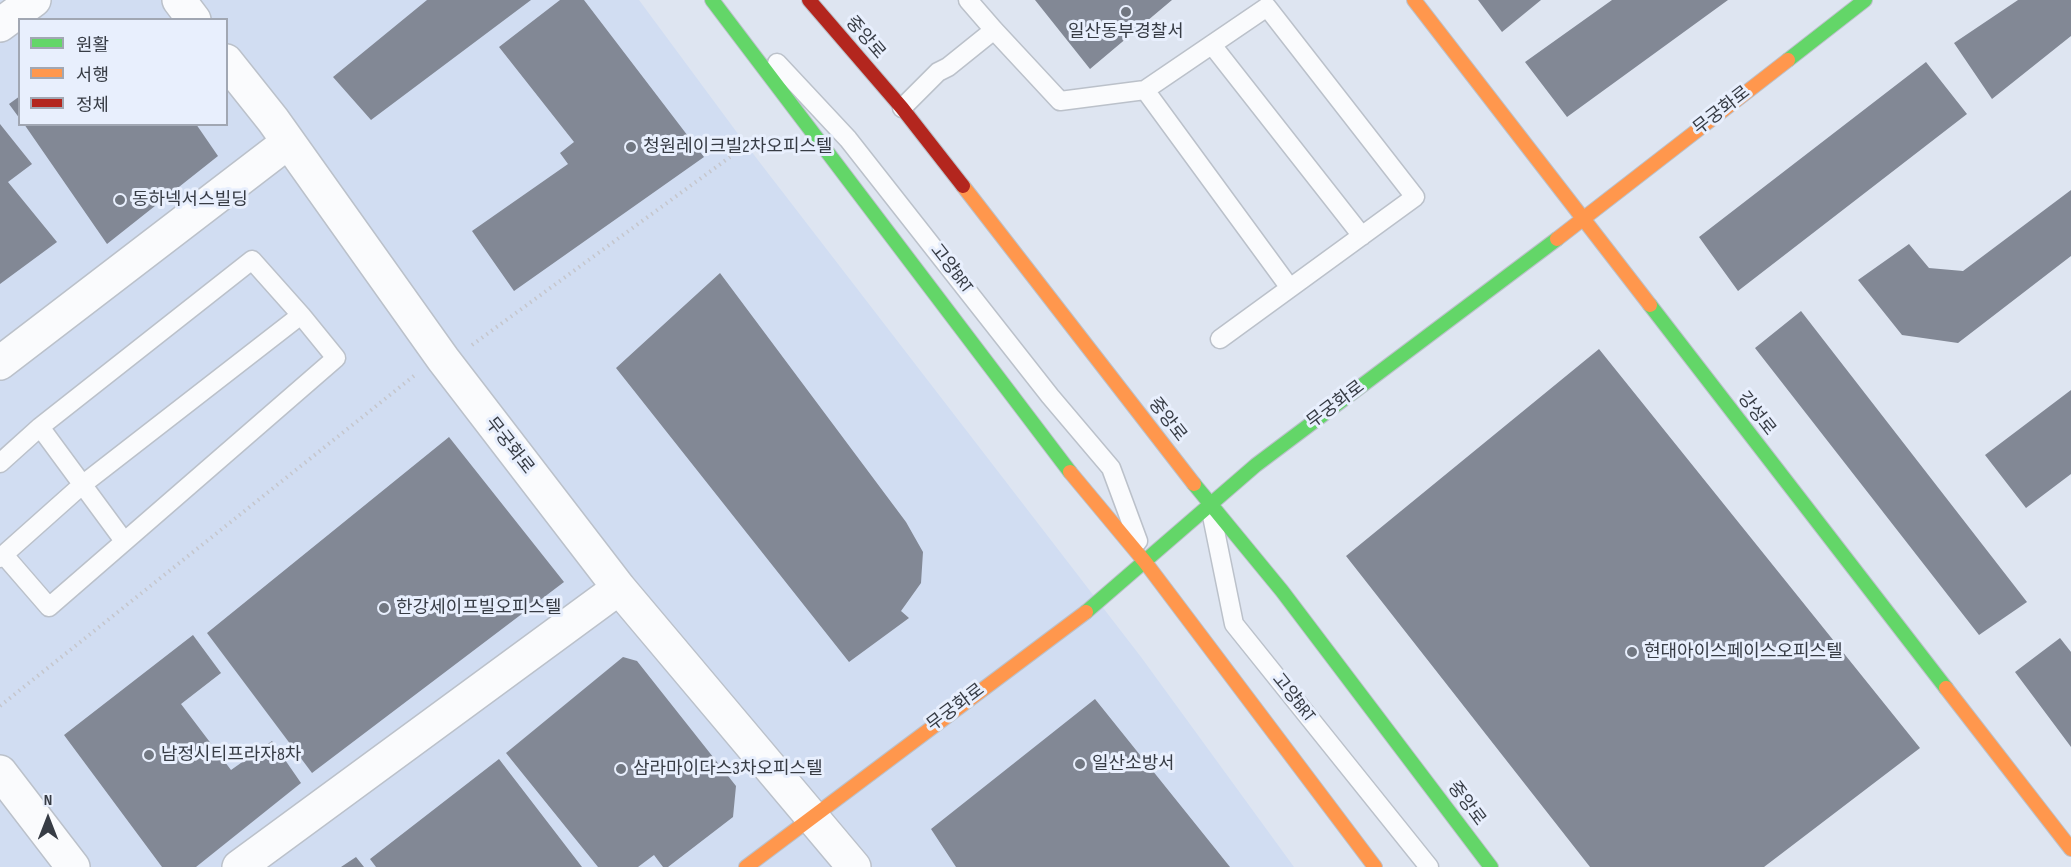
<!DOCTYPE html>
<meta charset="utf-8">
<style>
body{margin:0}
#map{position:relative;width:2071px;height:867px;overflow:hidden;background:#dee5f1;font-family:"Sofia Sans Condensed","Noto Sans KR",sans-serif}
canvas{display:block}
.legend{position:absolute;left:18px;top:18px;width:210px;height:108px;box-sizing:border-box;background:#e8effd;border:2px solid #a1a7b3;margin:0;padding:8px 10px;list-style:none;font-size:18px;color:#373c45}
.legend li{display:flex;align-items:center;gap:12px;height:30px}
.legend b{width:30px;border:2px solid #a1a7b3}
.north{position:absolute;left:18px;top:789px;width:60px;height:60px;-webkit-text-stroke:4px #e8effd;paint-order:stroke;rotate:0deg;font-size:16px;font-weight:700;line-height:24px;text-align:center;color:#373c45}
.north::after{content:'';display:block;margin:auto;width:21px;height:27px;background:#373c45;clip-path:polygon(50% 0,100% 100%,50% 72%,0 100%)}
</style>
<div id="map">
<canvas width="2071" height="867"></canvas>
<ul class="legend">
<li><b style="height:8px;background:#63d668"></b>원활</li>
<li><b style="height:8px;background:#ff974d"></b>서행</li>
<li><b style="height:8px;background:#b3261e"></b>정체</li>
</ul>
<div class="north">N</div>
</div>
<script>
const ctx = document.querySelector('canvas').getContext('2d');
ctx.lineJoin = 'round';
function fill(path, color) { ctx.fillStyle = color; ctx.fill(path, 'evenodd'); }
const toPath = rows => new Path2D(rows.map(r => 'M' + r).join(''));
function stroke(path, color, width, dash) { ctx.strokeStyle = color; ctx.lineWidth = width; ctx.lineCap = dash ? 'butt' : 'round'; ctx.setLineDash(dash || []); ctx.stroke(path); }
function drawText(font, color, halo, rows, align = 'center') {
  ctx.font = font + ' "Sofia Sans Condensed","Noto Sans KR",sans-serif'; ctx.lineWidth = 6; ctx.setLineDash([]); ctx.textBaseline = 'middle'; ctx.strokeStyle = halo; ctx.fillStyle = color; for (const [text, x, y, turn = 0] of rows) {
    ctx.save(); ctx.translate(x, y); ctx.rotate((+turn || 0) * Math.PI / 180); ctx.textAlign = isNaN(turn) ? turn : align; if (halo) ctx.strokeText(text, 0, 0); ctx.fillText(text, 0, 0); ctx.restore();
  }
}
fill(toPath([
 [0,0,639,0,744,142,1141,657,1294,867,0,867],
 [20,20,226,20,226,124,20,124]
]), '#d1ddf2');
fill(toPath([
 [427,0,531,0,371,120,333,77],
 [560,0,584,0,704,157,514,291,472,231,568,164,560,153,574,142,499,47],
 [1035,0,1172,0,1090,69],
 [1478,0,1541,0,1502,32],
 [1612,0,1728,0,1567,117,1525,62],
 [2018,0,2071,0,2071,36,1992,99,1954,43],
 [1926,62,1967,114,1738,291,1699,237],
 [20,96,20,119,9,104],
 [0,124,32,164,8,182,57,242,0,284],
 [24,124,196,124,218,156,107,244],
 [2071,190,2071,256,1958,343,1902,335,1858,280,1909,244,1929,268,1963,271],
 [720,273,906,522,923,552,921,583,901,611,909,618,849,662,616,368],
 [1801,311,2027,602,1979,635,1755,348],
 [1599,349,1920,748,1764,867,1590,867,1346,556],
 [2071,390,2071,474,2026,508,1985,455],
 [449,437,564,582,312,773,207,633],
 [193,635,221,673,181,704,231,770,272,741,301,783,196,867,162,867,64,735],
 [2060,638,2071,652,2071,747,2015,672],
 [623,657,637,661,736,786,733,817,668,867,663,867,654,855,638,867,598,867,506,753],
 [1095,699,1230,867,956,867,931,829],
 [499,759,582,867,376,867,370,859],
 [356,857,364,867,341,867]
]), '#828895');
const lane = toPath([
 [968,0,994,30,1060,101,1145,90,1267,7,1415,197,1220,339],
 [1212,45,1362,236],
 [777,63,848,139,1050,396,1111,468,1138,541],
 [1145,90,1290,288],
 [902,108,938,72,948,67,994,30],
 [40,427,124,541],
 [0,463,40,427,252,260,301,315,336,358,49,607,4,555],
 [1212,516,1234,624,1429,867],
 [0,558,82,485,301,315]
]);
const street = toPath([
 [179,0,194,20],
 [0,25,34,0],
 [226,61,273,120,443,359,619,588,854,867],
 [0,363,287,143],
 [0,772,73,867],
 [239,867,619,588]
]);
const fast = toPath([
 [712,0,1070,472],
 [1788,60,1865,0],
 [1650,305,1946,688],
 [1194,484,1282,591,1491,867],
 [1086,612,1256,465,1557,239]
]);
const slow = toPath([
 [1414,0,1650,305],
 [963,186,1194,484],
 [1557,239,1788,60],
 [1070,472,1145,562,1375,867],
 [1946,688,2071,849],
 [746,867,1086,612]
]);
const jam = toPath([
 [809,0,902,108,963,186]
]);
stroke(lane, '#bbc1ca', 21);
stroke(street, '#bbc1ca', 36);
stroke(fast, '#bbc1ca', 16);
stroke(slow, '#bbc1ca', 16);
stroke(jam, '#bbc1ca', 16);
stroke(toPath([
 [472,345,730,157],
 [0,706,415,375]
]), '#c5c6cc', 4, [1.5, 4.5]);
stroke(lane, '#fafbfd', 18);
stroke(street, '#fafbfd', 33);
stroke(fast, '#63d668', 14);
stroke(slow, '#ff974d', 14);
stroke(jam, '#b3261e', 14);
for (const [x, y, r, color] of [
 [1126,12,6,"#717781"],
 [631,147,6,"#717781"],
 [120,200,6,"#717781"],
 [384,608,6,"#717781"],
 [1632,652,6,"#717781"],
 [149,755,6,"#717781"],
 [1080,764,6,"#717781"],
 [621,769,6,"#717781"]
]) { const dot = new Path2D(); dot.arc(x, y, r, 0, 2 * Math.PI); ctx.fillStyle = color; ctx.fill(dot); stroke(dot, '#e8effd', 2); }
drawText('18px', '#373c45', '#e8effd', [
 ["일산동부경찰서",1126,32,"center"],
 ["청원레이크빌2차오피스텔",643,147],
 ["동하넥서스빌딩",132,200],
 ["한강세이프빌오피스텔",396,608],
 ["현대아이스페이스오피스텔",1644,652],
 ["남정시티프라자8차",161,755],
 ["일산소방서",1092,764],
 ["삼라마이다스3차오피스텔",633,769]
], 'left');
drawText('18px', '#373c45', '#e8effd', [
 ["중앙로",865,38,49],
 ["무궁화로",1722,111,-38],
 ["고양BRT",951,269,52],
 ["무궁화로",1336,405,-37],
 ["강성로",1756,414,52],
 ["중앙로",1167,420,52],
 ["무궁화로",509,446,52],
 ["고양BRT",1293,698,51],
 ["무궁화로",956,708,-37],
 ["중앙로",1466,804,53]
]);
</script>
